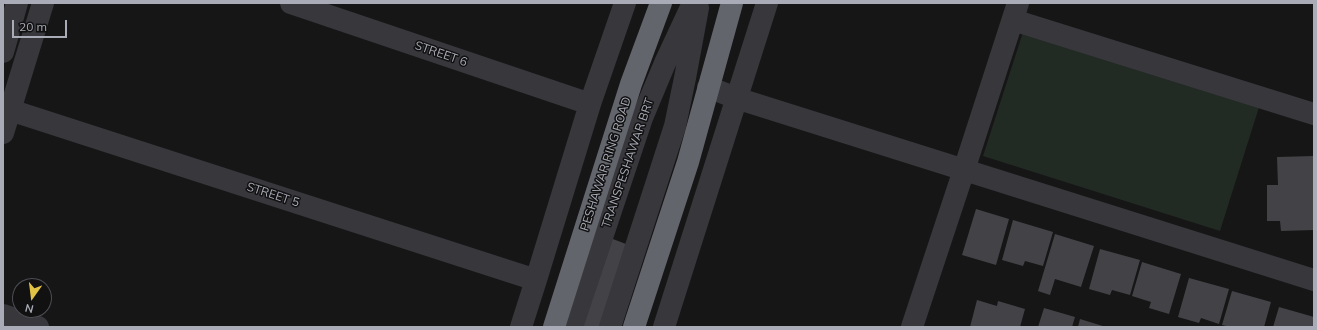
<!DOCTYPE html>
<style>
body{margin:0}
#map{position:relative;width:1317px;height:330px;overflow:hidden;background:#161617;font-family:Mulish,sans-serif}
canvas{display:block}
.frame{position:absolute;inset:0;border:4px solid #a9abb6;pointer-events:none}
.north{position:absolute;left:12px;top:278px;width:40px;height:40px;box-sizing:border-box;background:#111112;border:1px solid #4e4f54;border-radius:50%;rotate:194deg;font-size:11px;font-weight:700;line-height:16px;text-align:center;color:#a9abb6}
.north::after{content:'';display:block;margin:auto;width:14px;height:18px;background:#e0c245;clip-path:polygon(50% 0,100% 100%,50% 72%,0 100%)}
.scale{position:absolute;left:12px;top:20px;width:55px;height:18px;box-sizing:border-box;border:2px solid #a9abb6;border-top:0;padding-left:5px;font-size:12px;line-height:14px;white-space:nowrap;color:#a9abb6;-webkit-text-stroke:3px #111112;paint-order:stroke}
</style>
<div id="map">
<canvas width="1317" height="330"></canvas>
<div class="frame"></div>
<div class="north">N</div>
<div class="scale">20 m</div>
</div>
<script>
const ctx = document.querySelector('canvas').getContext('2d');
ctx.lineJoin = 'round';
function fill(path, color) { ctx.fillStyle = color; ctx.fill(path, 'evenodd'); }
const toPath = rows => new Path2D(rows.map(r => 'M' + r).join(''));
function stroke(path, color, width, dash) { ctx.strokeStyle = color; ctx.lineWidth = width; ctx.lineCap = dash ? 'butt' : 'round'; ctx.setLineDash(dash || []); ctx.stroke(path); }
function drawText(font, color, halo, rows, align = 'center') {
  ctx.font = font + ' Mulish,sans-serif'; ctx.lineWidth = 3; ctx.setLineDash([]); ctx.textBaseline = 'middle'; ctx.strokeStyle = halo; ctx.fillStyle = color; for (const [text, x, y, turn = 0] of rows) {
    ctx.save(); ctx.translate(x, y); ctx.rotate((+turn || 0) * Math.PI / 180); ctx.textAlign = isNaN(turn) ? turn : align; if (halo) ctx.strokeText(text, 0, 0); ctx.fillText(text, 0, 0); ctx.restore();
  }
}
fill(toPath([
 [1024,29,1260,104,1220,231,983,156]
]), '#222a24');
fill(toPath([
 [1314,156,1314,230,1281,231,1280,221,1267,221,1267,185,1278,185,1277,157],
 [976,209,1009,219,996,265,962,255],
 [1013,220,1053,232,1043,266,1025,261,1023,266,1002,260],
 [1055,234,1094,246,1081,287,1055,279,1050,295,1038,291],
 [605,236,626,244,600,327,577,327],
 [1100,249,1140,260,1130,295,1112,290,1110,295,1089,289],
 [1142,262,1181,274,1169,314,1149,308,1151,302,1132,296],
 [1189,278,1229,289,1219,324,1201,318,1199,323,1178,317],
 [1232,291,1271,302,1264,327,1230,327,1222,325],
 [977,300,997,306,998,301,1025,309,1020,327,970,327],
 [1279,307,1314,317,1314,327,1273,327],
 [1044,308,1075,317,1072,327,1038,327],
 [1080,319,1106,327,1078,327]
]), '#434347');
stroke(toPath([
 [291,3,590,104],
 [1013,20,1314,114],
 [3,52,17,3],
 [708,87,736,98,1314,280],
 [10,110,536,280],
 [3,133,43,3],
 [3,315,38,327],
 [521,327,536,280,590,104,625,3],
 [572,327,642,118,665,63,693,3],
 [610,327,675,126,685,78,698,8],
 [664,327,767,3],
 [912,327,964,170,1018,3]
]), '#37373c', 22);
stroke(toPath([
 [554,327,631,84,661,3],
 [634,327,688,162,732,3]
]), '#63656c', 22);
drawText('12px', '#a9abb6', '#111112', [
 ["STREET 6",441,54,19],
 ["TRANSPESHAWAR BRT",628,163,-71],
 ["PESHAWAR RING ROAD",606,164,-72],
 ["STREET 5",273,195,18]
]);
</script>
